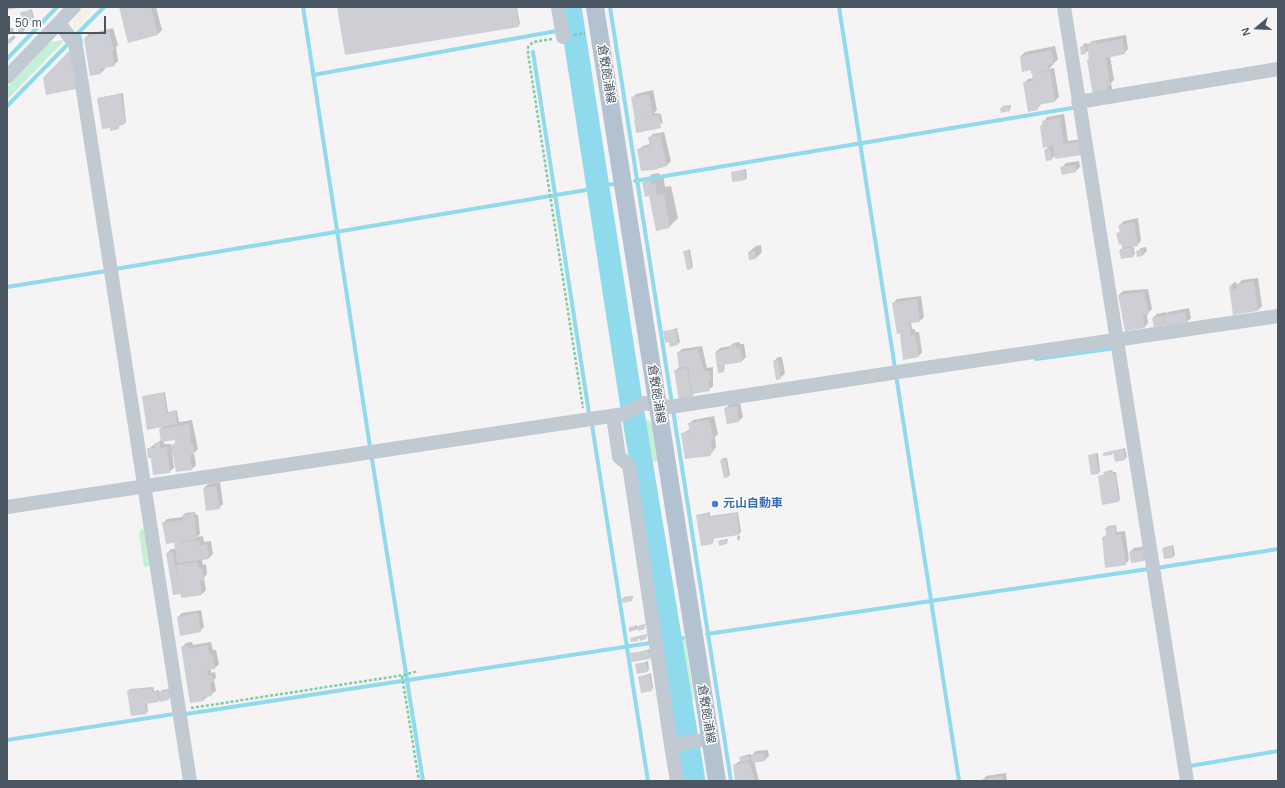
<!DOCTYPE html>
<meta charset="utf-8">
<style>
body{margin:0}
#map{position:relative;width:1285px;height:788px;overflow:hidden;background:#f5f3f3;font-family:Helvetica,sans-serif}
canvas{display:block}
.frame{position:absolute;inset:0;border:8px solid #4a5661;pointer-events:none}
.north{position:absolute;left:1237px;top:8px;width:40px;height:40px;-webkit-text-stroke:3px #fff;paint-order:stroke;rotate:251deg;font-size:11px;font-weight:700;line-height:16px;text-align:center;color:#4a5661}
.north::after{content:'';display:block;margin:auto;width:14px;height:18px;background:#4a5661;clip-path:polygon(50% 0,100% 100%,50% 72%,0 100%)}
.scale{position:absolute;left:8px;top:16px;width:98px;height:18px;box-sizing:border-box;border:2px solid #4a5661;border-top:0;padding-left:5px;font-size:12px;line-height:14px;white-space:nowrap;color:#4a5661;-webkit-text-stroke:3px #fff;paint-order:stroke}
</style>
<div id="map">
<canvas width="1285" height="788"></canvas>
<div class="frame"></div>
<div class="north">N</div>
<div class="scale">50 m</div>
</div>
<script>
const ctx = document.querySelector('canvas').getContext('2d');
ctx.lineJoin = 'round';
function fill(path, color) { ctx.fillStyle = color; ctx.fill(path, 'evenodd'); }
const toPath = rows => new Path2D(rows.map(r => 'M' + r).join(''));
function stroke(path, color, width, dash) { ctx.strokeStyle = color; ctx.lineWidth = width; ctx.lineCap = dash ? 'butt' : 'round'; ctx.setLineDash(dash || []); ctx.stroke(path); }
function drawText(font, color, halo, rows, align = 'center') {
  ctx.font = font + ' Helvetica,"Noto Sans JP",sans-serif'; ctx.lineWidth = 3; ctx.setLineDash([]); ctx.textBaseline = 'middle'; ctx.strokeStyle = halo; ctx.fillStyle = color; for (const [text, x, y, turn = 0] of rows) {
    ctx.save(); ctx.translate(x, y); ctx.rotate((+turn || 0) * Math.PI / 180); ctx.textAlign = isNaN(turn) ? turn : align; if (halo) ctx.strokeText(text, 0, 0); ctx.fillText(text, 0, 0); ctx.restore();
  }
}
fill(toPath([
 [65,40,7,100,7,87,50,42],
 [642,416,652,423,658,461,647,463,642,435,641,420],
 [148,528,153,565,144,567,139,533,141,529],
 [685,639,694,699,692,702,686,700,675,641]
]), '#c3f1d5');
fill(toPath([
 [81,7,95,7,74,30,73,15]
]), '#f5f0e5');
fill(toPath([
 [120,7,156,7,162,30,158,34],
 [338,7,517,7,520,24,518,26],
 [32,9,34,18,23,22,25,30,23,32,18,23,23,21,21,13],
 [10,28,13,28,14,31,7,36,7,31],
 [113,28,118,45,116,47,118,61,114,65,104,67,105,69,101,73,85,38,89,34],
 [15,35,15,38,11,42,7,40],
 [1126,35,1128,49,1124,53,1110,56,1114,80,1111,83,1112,89,1108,93,1088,60,1090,58,1089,51,1082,54,1081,47,1085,43,1089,44,1092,41],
 [1055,46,1058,59,1049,69,1054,68,1059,97,1055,101,1041,104,1037,109,1024,83,1028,79,1033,78,1033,75,1036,72,1021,56,1025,52],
 [653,90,657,110,654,113,661,114,663,126,662,123,637,131,632,98,636,94],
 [123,93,126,122,120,124,119,128,98,98],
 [1011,105,1010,110,1001,108,1003,106],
 [1064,114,1068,141,1083,139,1085,150,1055,155,1052,159,1045,150,1050,146,1041,126,1047,117],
 [664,132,671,161,666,166,638,150,643,146,650,144,649,138,653,134],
 [1079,161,1080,167,1075,172,1061,168,1066,163],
 [746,169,747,178,745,179,732,172],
 [659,173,660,176,663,175,665,187,671,186,678,218,669,227,643,183,652,174],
 [1138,218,1141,241,1137,245,1133,245,1135,254,1133,256,1120,250,1123,248,1118,233,1121,230,1120,225,1124,221],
 [761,245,762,252,756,258,749,252,756,246],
 [1146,247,1147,251,1143,255,1137,252,1141,248],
 [690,249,693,267,691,268,684,252],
 [1258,278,1262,306,1258,310,1234,314,1230,286,1235,282,1236,282,1237,285,1242,280],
 [1148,289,1152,309,1147,314,1148,323,1144,328,1119,295,1123,291],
 [921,296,924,317,920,321,911,322,912,329,915,329,915,332,919,332,922,352,918,357,901,335,903,332,893,303,897,299],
 [1189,308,1191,318,1187,322,1166,325,1166,323,1163,326,1153,318,1157,314,1166,312,1166,314,1168,312],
 [677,328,680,342,678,344,664,332],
 [740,342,740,344,744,344,746,357,742,361,724,364,725,369,723,371,716,352,720,348,730,346,734,343],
 [702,346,707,368,713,367,713,386,709,390,695,392,691,398,675,371,679,367,678,353,682,349],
 [778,357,782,357,785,374,777,379,774,361],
 [165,392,168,412,177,410,179,422,192,420,198,449,194,453,196,465,192,469,172,452,174,468,169,472,152,456,148,449,161,440,160,429,163,425,143,396],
 [176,439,176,442,171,447,171,444,164,444,164,441],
 [740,402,743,417,739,421,725,409,729,405],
 [714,416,718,434,715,437,716,447,710,455,682,434,690,429,689,424,693,420],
 [1125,448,1127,457,1125,459,1116,461,1114,451,1112,454,1104,453],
 [1098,453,1100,471,1099,473,1090,455],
 [723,458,727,458,730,475,728,476,721,460],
 [1112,470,1113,472,1116,472,1120,499,1119,501,1099,476,1105,474,1106,471],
 [220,482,223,504,219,508,204,488,208,484],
 [195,512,196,515,198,515,200,534,197,537,203,536,204,542,211,541,213,554,209,558,202,560,203,565,206,564,207,574,204,578,206,590,202,594,174,594,167,553,171,549,176,549,176,544,179,541,163,523,167,519,183,517,185,513],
 [710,512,710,516,738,512,741,532,739,534,714,538,713,543,697,515],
 [1116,525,1117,532,1125,531,1129,560,1125,564,1104,537,1107,534,1107,528,1108,526],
 [740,535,740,539,738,541,737,537],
 [728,539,727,544,719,541,721,540],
 [1173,545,1175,555,1173,557,1163,548],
 [1146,546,1148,556,1144,560,1130,552,1134,548],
 [633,596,632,600,622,599,624,597],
 [201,610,204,627,200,631,178,617,182,613],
 [646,624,644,628,639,627,636,630,630,628,637,625,637,628,640,625],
 [647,634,646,639,640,637,637,640,631,638],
 [192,642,193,645,211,642,213,650,216,650,219,664,215,668,211,669,211,673,215,672,216,677,214,680,216,691,203,700,182,647,186,643],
 [650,649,651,657,649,658,631,654],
 [648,661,649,670,647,671,636,665],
 [651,673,653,688,651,690,639,677],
 [153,687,154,691,159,690,159,693,162,690,169,689,170,698,147,703,148,711,146,713,128,691,130,689],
 [768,750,769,756,765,760,754,761,759,781,737,781,734,765,740,761,742,756,751,754,751,756,756,751],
 [1006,773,1007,781,982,781,986,776]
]), '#0003');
stroke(toPath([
 [303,7,370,447],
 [610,7,731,781],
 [839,7,959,781],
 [79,33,81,44],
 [77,34,104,7],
 [533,52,589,413],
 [7,59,57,7],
 [313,75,573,28],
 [7,106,70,42],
 [635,181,1078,107],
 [598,186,614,184],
 [115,269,598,188],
 [7,287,106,271],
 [1036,359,1116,348],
 [592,425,648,781],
 [372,459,423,781],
 [1156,568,1278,549],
 [707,634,1148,569],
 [186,714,683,638],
 [7,740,174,714],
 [1190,766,1278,751]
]), '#90daee', 4);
stroke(toPath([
 [570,7,631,401,694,781]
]), '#90daee', 23);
fill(toPath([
 [7,7,18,7,18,8,7,10],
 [119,7,151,7,158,35,128,43],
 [337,7,516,7,519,27,345,55],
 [31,10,33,20,23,23,20,12],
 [21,22,23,33,19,34,17,23],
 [109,31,114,50,112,51,115,66,100,69,101,74,90,76,84,38],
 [7,39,11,39,12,43,7,44],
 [1122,39,1125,54,1106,58,1110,85,1107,86,1108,94,1093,96,1087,60,1089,59,1087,46,1090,46,1089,43,1095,41,1096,44],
 [1085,46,1086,54,1081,55,1080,47],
 [70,50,76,89,46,95,43,78],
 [1051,50,1054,64,1048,65,1049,70,1031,74,1031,70,1022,72,1020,56],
 [1050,71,1055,102,1037,105,1038,110,1028,112,1023,82,1033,81,1032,74],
 [121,94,125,124,119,126,119,129,110,131,110,128,102,129,97,98],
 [649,94,653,115,635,119,631,97],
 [1009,106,1010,111,1001,113,1000,108],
 [659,115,661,128,636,133,634,119],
 [1060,118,1064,144,1079,142,1081,155,1055,159,1053,146,1043,148,1040,126,1043,125,1042,121],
 [660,135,667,166,654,170,641,171,637,149,650,147,648,137],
 [1050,149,1052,160,1046,161,1044,150],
 [1075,165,1076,172,1062,175,1060,167],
 [744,170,746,180,732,182,731,172],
 [651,181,651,184,655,183,657,195,664,194,670,228,656,231,649,196,645,197,642,182],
 [1134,222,1138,246,1122,248,1122,244,1119,245,1116,233,1120,232,1118,225],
 [1132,247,1134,257,1121,259,1119,250],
 [688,250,692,269,687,270,683,251],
 [1142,250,1143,256,1137,257,1136,251],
 [755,251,756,259,749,260,748,252],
 [1254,281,1258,311,1233,315,1229,286,1232,285,1233,290,1237,289,1237,284],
 [1144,292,1149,314,1143,315,1145,328,1125,331,1118,295],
 [917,299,920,322,909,323,911,332,897,334,892,303],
 [1185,312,1187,323,1165,326,1163,316],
 [1162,316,1164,327,1154,328,1152,318],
 [676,329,678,345,670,347,669,342,665,343,663,331],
 [911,332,911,336,915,335,919,357,903,360,900,334],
 [736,345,736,348,740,347,742,362,723,365,724,372,718,373,715,352,729,349,729,346],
 [698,349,704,371,710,371,711,379,708,380,710,391,692,394,688,367,679,368,677,352],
 [778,360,781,379,776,380,773,361],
 [687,368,692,399,679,401,674,370],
 [164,393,166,413,176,411,177,424,147,430,142,396],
 [737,406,739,422,727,424,724,408],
 [709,420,714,439,711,440,713,452,710,453,711,456,685,459,681,433,690,432,688,423],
 [189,424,191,437,181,439,190,438,191,444,193,444,194,454,190,455,192,470,176,472,171,445,175,444,175,440,161,442,159,429],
 [154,443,160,443,160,448,167,447,170,473,153,475,151,458,148,458,147,448,155,448],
 [1124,449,1125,460,1115,462,1113,451],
 [1112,451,1112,455,1103,456,1103,453],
 [1096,454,1099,474,1091,475,1088,455],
 [725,459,729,477,724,478,720,460],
 [1111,471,1111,474,1115,473,1119,502,1102,505,1098,476,1104,475,1103,472],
 [216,486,220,509,206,511,203,488],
 [194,513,197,539,166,544,162,523,183,520,182,515],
 [708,513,709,517,737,513,739,535,712,539,713,544,701,546,696,515],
 [1115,526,1116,535,1121,534,1126,565,1105,568,1102,537,1107,536,1105,528],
 [199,540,200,546,207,544,209,559,177,563,174,543],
 [726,540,727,544,719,546,718,541],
 [1172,546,1173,558,1164,559,1162,548],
 [1143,550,1144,561,1131,563,1129,552],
 [173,552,179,587,176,565,197,562,199,568,202,568,204,580,200,580,202,595,181,598,181,594,173,595,166,553],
 [632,597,632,601,622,603,621,599],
 [198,613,201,632,180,636,177,617],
 [644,625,645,629,638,631,637,626],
 [635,626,636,630,629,632,629,627],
 [646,635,646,639,640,641,639,636],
 [637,637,638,641,631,642,630,638],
 [188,645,189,649,208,645,209,654,212,653,215,669,207,670,208,676,212,675,213,682,210,683,212,696,203,697,204,701,190,703,181,647],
 [648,651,650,659,631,662,630,653],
 [646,662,648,672,637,674,635,664],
 [650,675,652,691,641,693,638,676],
 [142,688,143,690,151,688,152,692,157,691,159,702,145,704,147,714,131,716,127,691],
 [168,690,169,700,160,702,159,692],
 [764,753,765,761,752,763,751,755],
 [749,756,750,760,740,762,739,757],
 [749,762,755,781,735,781,733,765],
 [1002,776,1003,781,980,781,980,780]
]), '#cdcfd5');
stroke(toPath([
 [574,35,585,33],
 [552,39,533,42,528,47,528,53,583,408],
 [402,676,419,781],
 [191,708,404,675,418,671]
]), '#7ad0a6', 2.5, [3, 2]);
stroke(toPath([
 [558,7,563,37],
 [1064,7,1187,781],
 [59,23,75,44,77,52,190,781],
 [7,77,74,7],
 [1078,102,1278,69],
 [613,416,619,457,629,465,671,745,710,739],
 [7,507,624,414,644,403,670,407,898,372,1278,316],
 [671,745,677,781]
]), '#c1cad2', 14);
stroke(toPath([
 [595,7,717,781]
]), '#b3c2d1', 18);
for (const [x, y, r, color] of [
 [715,504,4,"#3f7fe0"]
]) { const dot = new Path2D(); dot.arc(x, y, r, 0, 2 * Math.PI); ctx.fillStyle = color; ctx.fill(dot); stroke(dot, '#fff', 1.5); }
drawText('12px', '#4a5661', '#fff', [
 ["倉敷飽浦線",606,74,81],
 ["倉敷飽浦線",656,394,81],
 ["倉敷飽浦線",706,714,81]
]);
drawText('bold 12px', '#366cbe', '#fff', [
 ["元山自動車",723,504]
], 'left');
</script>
